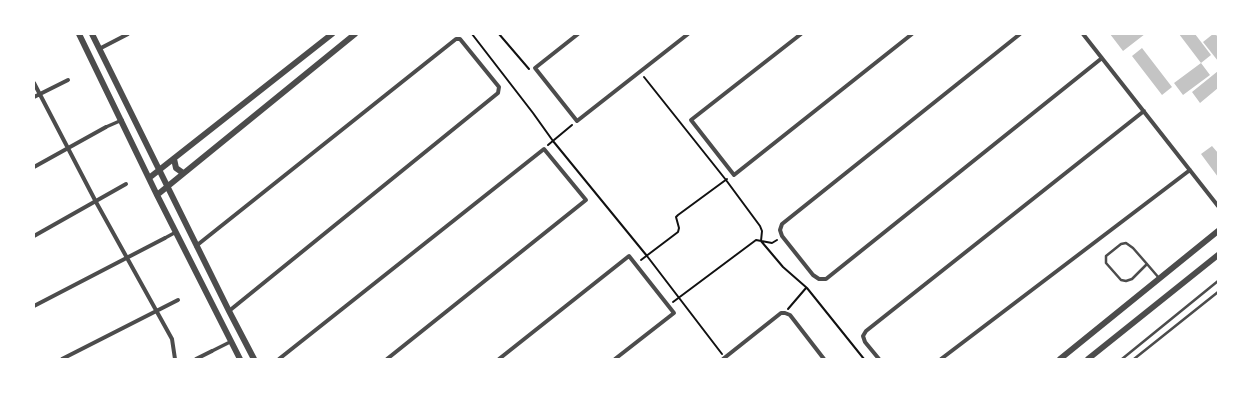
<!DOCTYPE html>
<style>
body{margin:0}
#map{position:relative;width:1252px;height:393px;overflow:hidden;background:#fff;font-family:"Alegreya Sans",sans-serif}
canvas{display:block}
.frame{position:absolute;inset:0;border:35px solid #fff;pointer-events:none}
</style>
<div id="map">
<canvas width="1252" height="393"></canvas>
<div class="frame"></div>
</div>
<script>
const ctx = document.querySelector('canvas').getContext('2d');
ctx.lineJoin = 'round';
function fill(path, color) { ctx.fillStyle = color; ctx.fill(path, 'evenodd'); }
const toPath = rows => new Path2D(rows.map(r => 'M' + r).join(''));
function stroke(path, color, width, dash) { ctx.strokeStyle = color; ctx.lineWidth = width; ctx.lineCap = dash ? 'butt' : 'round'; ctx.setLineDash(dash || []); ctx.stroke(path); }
fill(toPath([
 [1110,34,1145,34,1123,51],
 [1179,34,1195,34,1211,55,1201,63],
 [1213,34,1218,36,1218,61,1203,42],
 [1142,48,1172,87,1162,95,1132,56],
 [1201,63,1210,75,1183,95,1174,83],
 [1218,71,1218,88,1200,103,1192,92],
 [1212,146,1218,153,1218,177,1201,154]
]), '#c4c4c4');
stroke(toPath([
 [472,34,533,113,553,141,647,256,722,354],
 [499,34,529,69],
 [644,77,726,180,760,226,762,231,761,241,783,267,807,288,864,359],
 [548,145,572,125],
 [641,260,678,232,679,228,676,217,678,215,727,179],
 [673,302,756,240,772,243,777,240],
 [788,309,806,288]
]), '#111', 2);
stroke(toPath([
 [1147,264,1132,279,1126,281,1121,280,1106,263,1106,256,1121,244,1126,243,1133,248,1147,264,1159,278],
 [1122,359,1218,281],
 [1134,359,1218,292]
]), '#4c4c4c', 2.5);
stroke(toPath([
 [106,127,122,120],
 [165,238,176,232],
 [212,351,230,342]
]), '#4c4c4c', 3.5);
stroke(toPath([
 [578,34,535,68,577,121,688,34],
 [801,34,691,120,734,175,912,34],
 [1020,34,782,224,780,230,782,236,813,275,819,279,826,279,1102,58],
 [1083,34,1218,206],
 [99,49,128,34],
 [34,83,96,202,172,339,175,359],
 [34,97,68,80],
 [34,167,106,127],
 [34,236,126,184],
 [196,246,456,39,460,39,499,87,498,93,229,311],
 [34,306,165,238],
 [62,359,178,300],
 [196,359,212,351],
 [279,359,544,149,586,200,387,359],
 [499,359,629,256,674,313,615,359],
 [723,359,781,313,785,313,790,315,824,359],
 [879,359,865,342,863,336,866,331,1144,111],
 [941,359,1190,170]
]), '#4c4c4c', 4);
stroke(toPath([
 [79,34,157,195,240,359],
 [92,34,229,311,254,359],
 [174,159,176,168,183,173],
 [149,178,332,34],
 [157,195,355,34],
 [1060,359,1218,231],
 [1088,359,1218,255]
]), '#4c4c4c', 6);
</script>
